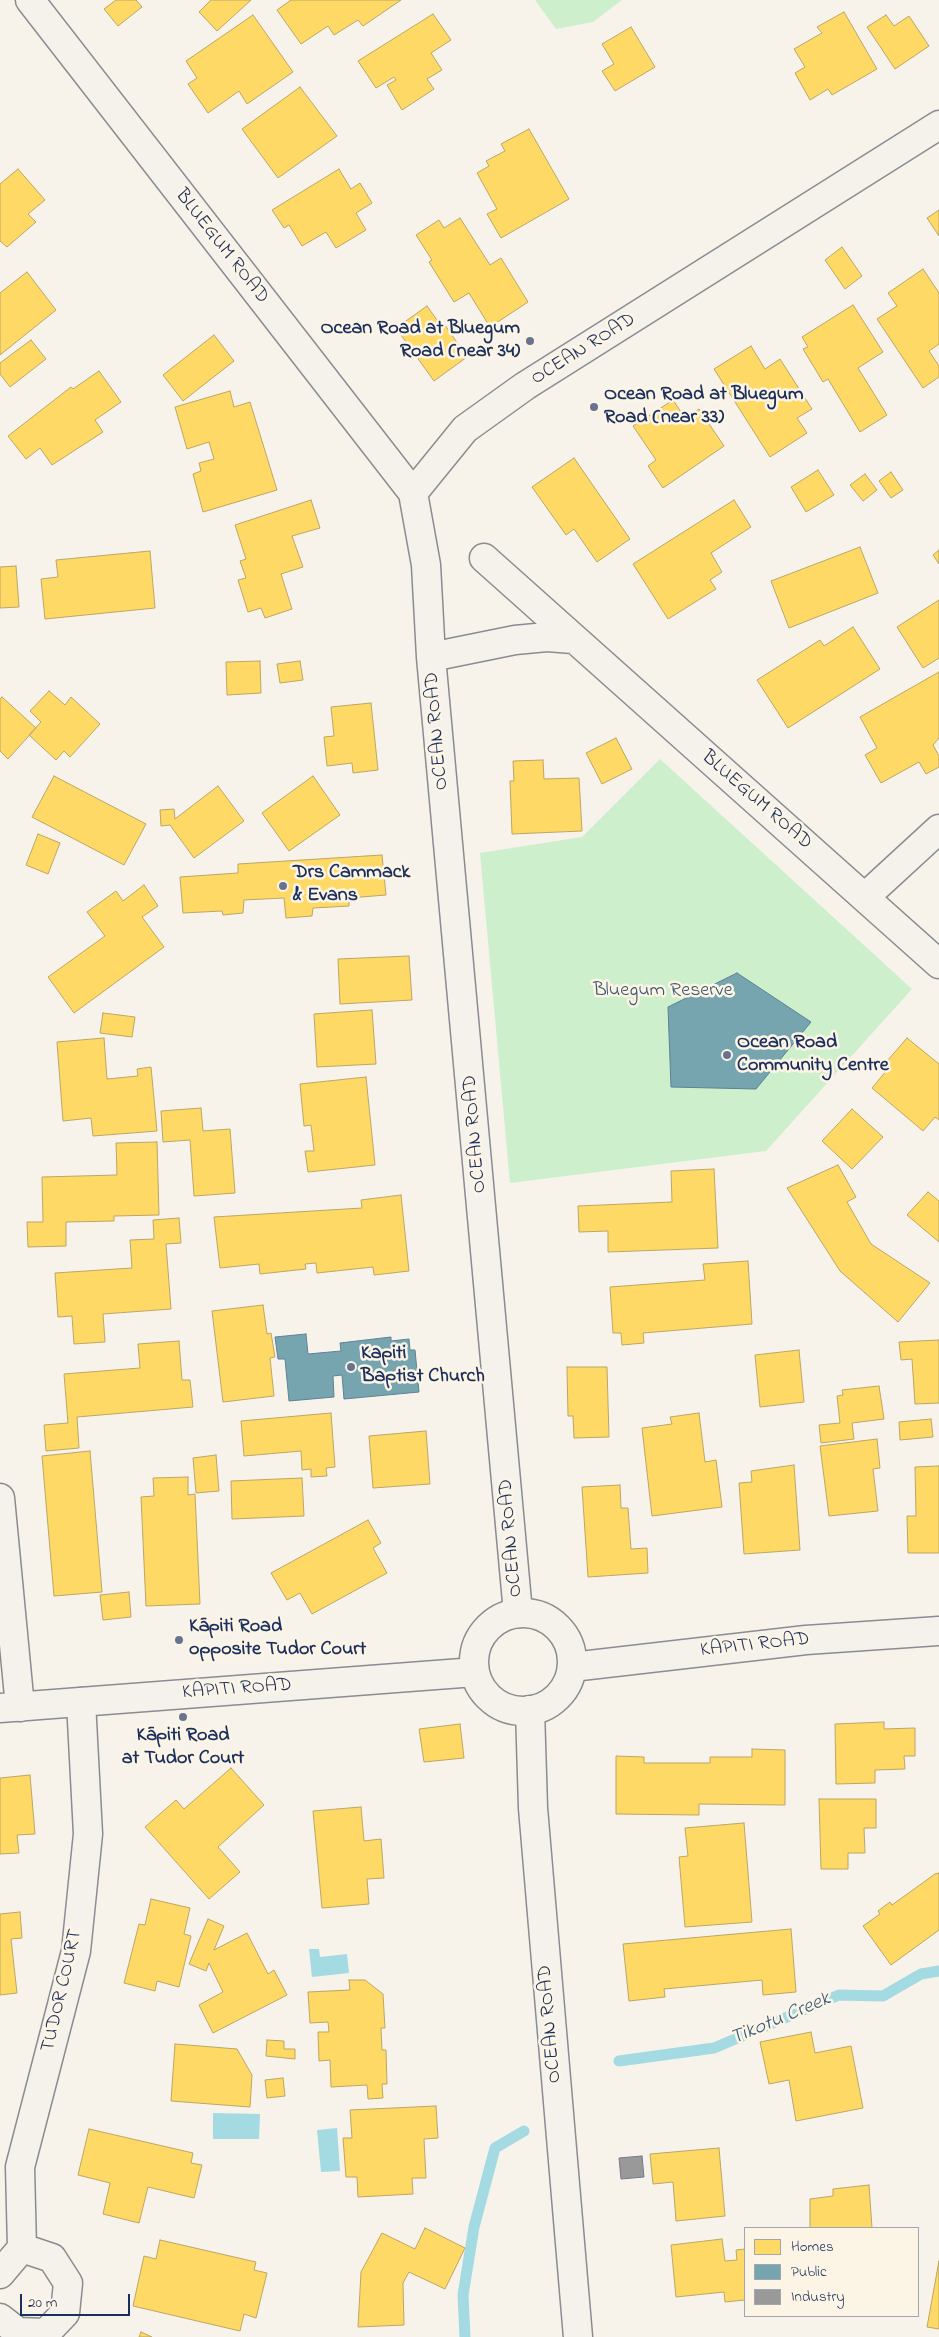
<!DOCTYPE html>
<meta charset="utf-8">
<style>
body{margin:0}
#map{position:relative;width:939px;height:2337px;overflow:hidden;background:#f7f3ea;font-family:"Indie Flower",sans-serif}
canvas{display:block}
.legend{position:absolute;left:744px;top:2227px;width:175px;height:90px;box-sizing:border-box;background:#fcf5e5;border:1px solid #a2a6af;margin:0;padding:6px 9px;list-style:none;font-size:15px;color:#1b2f5e}
.legend li{display:flex;align-items:center;gap:10px;height:25px}
.legend b{width:25px;border:1px solid #a2a6af}
.scale{position:absolute;left:20px;top:2294px;width:110px;height:22px;box-sizing:border-box;border:2px solid #1b2f5e;border-top:0;padding-left:6px;font-size:15px;line-height:18px;white-space:nowrap;color:#1b2f5e;-webkit-text-stroke:4px #fcf5e5;paint-order:stroke}
</style>
<div id="map">
<canvas width="939" height="2337"></canvas>
<ul class="legend">
<li><b style="height:14px;background:#ffd966"></b>Homes</li>
<li><b style="height:14px;background:#76a5af"></b>Public</li>
<li><b style="height:14px;background:#999"></b>Industry</li>
</ul>
<div class="scale">20 m</div>
</div>
<script>
const ctx = document.querySelector('canvas').getContext('2d');
ctx.lineJoin = 'round';
function fill(path, color) { ctx.fillStyle = color; ctx.fill(path, 'evenodd'); }
const toPath = rows => new Path2D(rows.map(r => 'M' + r).join(''));
function stroke(path, color, width, dash) { ctx.strokeStyle = color; ctx.lineWidth = width; ctx.lineCap = dash ? 'butt' : 'round'; ctx.setLineDash(dash || []); ctx.stroke(path); }
function drawText(font, color, halo, rows, align = 'center') {
  ctx.font = font + ' "Indie Flower",sans-serif'; ctx.lineWidth = 5; ctx.setLineDash([]); ctx.textBaseline = 'middle'; ctx.strokeStyle = halo; ctx.fillStyle = color; for (const [text, x, y, turn = 0] of rows) {
    ctx.save(); ctx.translate(x, y); ctx.rotate((+turn || 0) * Math.PI / 180); ctx.textAlign = isNaN(turn) ? turn : align; if (halo) ctx.strokeText(text, 0, 0); ctx.fillText(text, 0, 0); ctx.restore();
  }
}
fill(toPath([
 [535,0,622,0,593,22,556,29],
 [660,759,912,989,766,1151,510,1183,480,853,582,837]
]), '#cdefcc');
fill(toPath([
 [309,1949,319,1949,320,1957,347,1954,349,1973,312,1977],
 [213,2113,260,2114,259,2139,213,2139],
 [337,2128,340,2171,321,2172,317,2130]
]), '#a4dae2');
const homes = toPath([
 [116,0,136,0,142,7,118,26,104,9,116,0],
 [211,0,251,0,217,31,199,12,211,0],
 [291,0,401,0,363,26,358,20,334,35,328,26,301,44,277,10,291,0],
 [844,12,877,69,832,95,828,89,810,100,795,73,805,67,794,49,822,33,817,27,844,12],
 [433,14,451,40,431,53,442,70,427,79,434,89,402,110,387,85,396,80,394,77,376,88,358,61,433,14],
 [253,15,293,72,247,104,239,91,208,113,188,84,197,78,186,61,253,15],
 [886,15,894,26,909,16,929,46,895,69,867,27,886,15],
 [631,27,655,67,615,91,602,71,614,64,602,44,631,27],
 [300,87,337,136,278,178,242,129,300,87],
 [529,129,569,199,501,238,487,214,497,209,477,173,489,166,486,161,505,151,501,144,529,129],
 [18,169,45,200,28,214,36,222,7,247,0,241,0,184,18,169],
 [339,169,351,189,360,183,372,203,356,213,366,230,336,248,326,232,302,246,289,225,284,228,272,210,339,169],
 [939,210,939,236,927,218,939,210],
 [460,218,490,265,501,258,528,302,490,327,469,293,454,302,429,262,432,260,416,235,439,220,444,228,460,218],
 [842,247,862,276,845,289,825,260,842,247],
 [923,269,939,293,939,344,929,351,939,366,939,377,923,388,877,319,897,306,888,293,923,269],
 [27,272,56,310,0,355,0,293,27,272],
 [853,305,883,352,858,368,887,415,860,432,828,379,823,382,803,349,808,347,802,337,853,305],
 [427,306,442,327,445,325,467,357,434,381,396,328,427,306],
 [214,335,234,361,183,401,163,375,214,335],
 [31,340,46,359,10,387,0,374,0,363,31,340],
 [751,346,765,369,780,359,812,409,797,418,807,433,770,457,714,369,751,346],
 [99,371,121,402,95,420,103,432,52,465,40,448,26,459,8,436,71,387,73,389,99,371],
 [230,391,234,407,250,402,277,490,203,512,193,474,201,471,199,463,214,459,209,442,187,449,175,407,230,391],
 [673,400,685,418,699,409,724,446,663,488,648,466,656,460,633,426,673,400],
 [574,458,630,539,597,562,574,529,566,535,532,487,574,458],
 [818,470,834,495,806,512,791,487,818,470],
 [891,472,903,490,891,498,879,481,891,472],
 [865,474,877,490,863,501,850,485,865,474],
 [311,500,320,528,292,536,303,567,281,574,292,609,265,618,261,608,248,612,238,580,246,578,240,561,246,559,235,525,311,500],
 [734,500,751,527,711,553,722,572,710,580,716,589,668,619,633,564,734,500],
 [860,547,878,593,789,628,771,581,860,547],
 [939,550,939,564,933,555,939,550],
 [150,551,155,608,45,619,41,579,58,577,56,560,150,551],
 [16,566,19,607,0,608,0,567,16,566],
 [939,600,939,658,923,668,897,627,939,600],
 [853,627,880,669,788,728,757,680,820,640,824,646,853,627],
 [260,661,261,693,227,695,226,662,260,661],
 [300,661,303,680,280,683,277,664,300,661],
 [939,672,939,738,933,745,939,756,939,767,926,774,919,762,881,783,865,755,877,748,860,717,939,672],
 [49,691,65,705,71,697,100,724,70,757,64,751,56,760,29,735,41,722,30,711,49,691],
 [2,697,36,728,8,759,0,751,0,699,2,697],
 [371,703,378,770,353,773,352,763,327,766,324,737,334,736,331,707,371,703],
 [616,738,632,769,602,784,586,753,616,738],
 [543,760,544,779,579,778,582,831,512,834,510,781,514,781,513,761,543,760],
 [54,776,146,824,124,865,32,817,54,776],
 [313,776,340,815,289,851,262,813,313,776],
 [218,786,244,821,194,858,170,825,161,826,160,810,174,809,175,819,218,786],
 [38,834,60,843,48,874,26,865,38,834],
 [382,855,386,895,349,898,349,906,313,908,312,916,286,918,284,898,244,900,243,913,223,915,222,911,183,913,180,877,238,873,238,864,382,855],
 [144,885,158,906,142,917,164,947,74,1013,48,977,105,936,87,912,116,891,123,901,144,885],
 [409,956,412,1000,340,1004,338,959,409,956],
 [372,1010,376,1064,317,1067,314,1014,372,1010],
 [103,1013,135,1017,132,1037,100,1033,103,1013],
 [104,1038,107,1079,138,1076,137,1069,151,1067,157,1131,93,1136,91,1118,63,1121,57,1042,104,1038],
 [907,1038,939,1064,939,1120,935,1117,923,1131,872,1088,887,1070,882,1067,907,1038],
 [366,1077,375,1165,308,1172,305,1151,314,1151,311,1125,304,1126,300,1084,366,1077],
 [201,1108,203,1131,230,1129,235,1193,194,1196,190,1140,163,1142,161,1111,201,1108],
 [852,1109,883,1137,852,1169,822,1141,852,1109],
 [157,1142,159,1215,114,1216,114,1221,66,1222,66,1246,28,1247,27,1222,43,1222,42,1177,117,1175,116,1143,157,1142],
 [838,1165,856,1197,847,1202,871,1244,930,1283,898,1322,840,1271,787,1188,838,1165],
 [714,1169,718,1248,608,1252,608,1231,579,1232,578,1206,672,1202,671,1171,714,1169],
 [928,1192,939,1201,939,1242,907,1215,928,1192],
 [401,1195,409,1271,374,1275,373,1267,317,1273,316,1263,305,1264,306,1269,260,1274,259,1264,220,1268,214,1217,362,1208,361,1200,401,1195],
 [179,1218,181,1243,166,1244,171,1309,103,1314,105,1342,74,1344,72,1316,58,1317,55,1273,132,1268,130,1240,154,1239,153,1220,179,1218],
 [748,1261,752,1324,643,1333,644,1343,622,1345,621,1333,613,1333,610,1287,705,1280,703,1264,748,1261],
 [263,1305,267,1334,271,1333,275,1357,270,1358,274,1396,223,1402,212,1311,263,1305],
 [939,1340,939,1403,915,1404,912,1359,901,1360,899,1342,939,1340],
 [179,1341,182,1380,190,1380,193,1407,77,1417,79,1448,46,1451,44,1425,68,1423,64,1374,140,1368,138,1344,179,1341],
 [799,1350,804,1402,760,1407,755,1355,799,1350],
 [567,1367,607,1367,609,1437,574,1438,573,1416,568,1416,567,1367],
 [879,1386,884,1419,852,1423,854,1439,821,1443,819,1425,840,1423,837,1396,843,1395,842,1390,879,1386],
 [331,1413,335,1467,326,1468,327,1476,311,1477,311,1469,302,1470,301,1451,244,1456,241,1421,331,1413],
 [699,1413,705,1462,716,1460,722,1507,652,1516,642,1428,672,1424,670,1417,699,1413],
 [931,1419,933,1437,900,1440,899,1422,931,1419],
 [426,1431,430,1484,373,1488,369,1436,426,1431],
 [877,1439,880,1468,873,1469,878,1511,829,1516,820,1446,877,1439],
 [90,1451,102,1592,54,1596,42,1456,90,1451],
 [216,1455,219,1491,196,1493,193,1458,216,1455],
 [794,1465,800,1550,744,1554,739,1483,752,1482,751,1471,794,1465],
 [939,1466,939,1553,908,1553,907,1516,916,1516,915,1467,939,1466],
 [188,1477,188,1495,195,1494,200,1604,146,1606,141,1497,154,1496,153,1478,188,1477],
 [302,1478,304,1516,232,1519,231,1481,302,1478],
 [620,1485,621,1508,628,1508,631,1549,647,1548,648,1573,588,1577,582,1487,620,1485],
 [368,1520,381,1543,373,1548,387,1573,312,1614,300,1593,287,1600,271,1573,368,1520],
 [129,1592,131,1617,103,1620,100,1595,129,1592],
 [884,1722,884,1729,915,1728,915,1756,904,1756,905,1769,875,1770,875,1783,836,1784,835,1724,884,1722],
 [460,1724,464,1758,424,1762,419,1729,460,1724],
 [752,1749,785,1750,785,1805,699,1804,699,1815,616,1814,616,1756,644,1757,644,1763,710,1763,710,1757,752,1757,752,1749],
 [231,1768,264,1805,218,1847,240,1872,209,1899,145,1827,176,1800,184,1809,231,1768],
 [30,1775,35,1834,17,1835,19,1853,0,1854,0,1778,30,1775],
 [819,1799,876,1799,876,1828,864,1828,865,1853,848,1853,848,1869,821,1869,819,1799],
 [361,1807,364,1841,381,1839,384,1878,367,1879,369,1904,322,1908,313,1811,361,1807],
 [744,1823,752,1922,685,1927,679,1857,688,1856,685,1828,744,1823],
 [939,1873,939,1930,891,1965,863,1926,880,1914,878,1911,890,1902,892,1905,935,1874,939,1873],
 [151,1899,190,1908,184,1934,191,1936,179,1987,157,1981,155,1991,124,1983,139,1924,145,1925,151,1899],
 [20,1912,22,1938,11,1939,17,1993,0,1995,0,1914,20,1912],
 [208,1919,224,1926,214,1950,247,1933,268,1974,274,1970,287,1995,213,2033,199,2005,223,1992,209,1963,206,1971,189,1964,208,1919],
 [791,1929,796,1992,763,1995,762,1980,664,1989,665,1997,629,2001,623,1944,791,1929],
 [349,1980,365,1980,383,1994,385,2028,381,2028,382,2050,386,2050,387,2084,382,2084,383,2098,368,2099,367,2085,331,2087,330,2060,319,2061,318,2032,329,2032,328,2022,310,2023,308,1992,350,1990,349,1980],
 [811,2032,815,2053,851,2046,863,2108,796,2121,789,2080,769,2084,760,2042,811,2032],
 [267,2040,284,2041,284,2049,295,2049,295,2059,266,2056,267,2040],
 [175,2044,237,2049,252,2075,250,2107,171,2101,175,2044],
 [283,2078,285,2096,267,2098,265,2080,283,2078],
 [436,2106,438,2138,424,2139,426,2178,412,2178,413,2194,358,2197,357,2177,346,2177,343,2138,352,2138,350,2110,436,2106],
 [89,2129,193,2153,191,2163,202,2165,194,2198,148,2187,139,2223,103,2214,110,2183,78,2175,89,2129],
 [719,2148,725,2216,676,2221,673,2182,653,2184,650,2154,719,2148],
 [869,2185,872,2228,810,2228,810,2199,833,2196,833,2189,869,2185],
 [425,2228,465,2248,445,2289,409,2272,403,2283,404,2325,358,2327,361,2272,382,2233,415,2249,425,2228],
 [722,2239,725,2261,737,2260,736,2250,745,2249,745,2300,725,2302,724,2292,676,2297,671,2245,722,2239],
 [160,2240,256,2262,254,2270,267,2273,256,2318,244,2314,240,2331,133,2306,144,2256,156,2259,160,2240],
 [939,2261,939,2329,927,2327,939,2261],
 [141,2332,152,2337,139,2337,141,2332]
]);
fill(homes, '#ffd966');
stroke(homes, '#bba664', 1);
const public = toPath([
 [737,973,811,1022,756,1089,671,1087,668,1007,737,973],
 [306,1334,308,1354,341,1351,340,1343,391,1337,391,1341,409,1339,410,1350,415,1350,419,1392,344,1399,342,1375,333,1376,334,1397,289,1401,285,1359,278,1359,275,1337,306,1334]
]);
fill(public, '#76a5af');
stroke(public, '#5b8297', 1);
const industry = toPath([
 [642,2156,644,2177,621,2179,619,2158,642,2156]
]);
fill(industry, '#999');
stroke(industry, '#737987', 1);
stroke(toPath([
 [619,2061,714,2048,839,1995,883,1996,921,1974,939,1971],
 [465,2337,463,2295,474,2227,495,2148,524,2131]
]), '#a4dae2', 11);
const minor = toPath([
 [30,0,413,493,426,565,431,657,518,1613],
 [413,493,465,429,525,386,939,125],
 [484,558,939,964],
 [431,657,515,640,547,637,573,639],
 [865,897,939,829],
 [0,1498,20,1707],
 [530,1710,533,1808,578,2337],
 [0,2274,22,2248,20,2167,76,1951,88,1834,81,1702],
 [0,2318,18,2332,46,2333,65,2313,68,2283,52,2258,22,2248]
]);
const secondary = toPath([
 '474 1662a49 49 0 1 1 98 0a49 49 0 1 1-98 0Z',
 [572,1667,806,1640,939,1631],
 [0,1708,475,1672]
]);
stroke(minor, '#8a8c91', 31);
stroke(secondary, '#8a8c91', 31);
stroke(minor, '#f5f2ec', 28);
stroke(secondary, '#f5f2ec', 28);
for (const [x, y, r, color] of [
 [530,341,5,"#68748f"],
 [594,407,5,"#68748f"],
 [283,886,5,"#68748f"],
 [727,1055,5,"#68748f"],
 [351,1367,5,"#68748f"],
 [179,1640,5,"#68748f"],
 [183,1717,5,"#68748f"]
]) { const dot = new Path2D(); dot.arc(x, y, r, 0, 2 * Math.PI); ctx.fillStyle = color; ctx.fill(dot); stroke(dot, '#fcf5e5', 2); }
drawText('20px', '#1b2f5e', '#fcf5e5', [
 ["BLUEGUM ROAD",221,247,52],
 ["OCEAN ROAD",584,350,-32],
 ["OCEAN ROAD",438,731,-95],
 ["BLUEGUM ROAD",756,801,41],
 ["OCEAN ROAD",476,1134,-95],
 ["OCEAN ROAD",512,1538,-95],
 ["KAPITI ROAD",755,1646,-6],
 ["KAPITI ROAD",237,1690,-4],
 ["TUDOR COURT",63,1991,-77],
 ["OCEAN ROAD",551,2024,-95]
]);
drawText('bold 20px', '#1b2f5e', '#fcf5e5', [
 ["Ocean Road at Bluegum",520,330,"right"],
 ["Road (near 34)",520,353,"right"],
 ["Ocean Road at Bluegum",604,396],
 ["Road (near 33)",604,419],
 ["Drs Cammack",293,874],
 ["& Evans",293,897],
 ["Ocean Road",737,1044],
 ["Community Centre",737,1067],
 ["Kapiti",361,1355],
 ["Baptist Church",361,1378],
 ["Kāpiti Road",189,1628],
 ["opposite Tudor Court",189,1651],
 ["Kāpiti Road",183,1737,"center"],
 ["at Tudor Court",183,1760,"center"]
], 'left');
drawText('20px', '#38556f', '#fcf5e5', [
 ["Bluegum Reserve",663,992]
]);
drawText('italic 21px', '#34577e', '#fcf5e5', [
 ["Tikotu Creek",781,2020,-23]
]);
</script>
